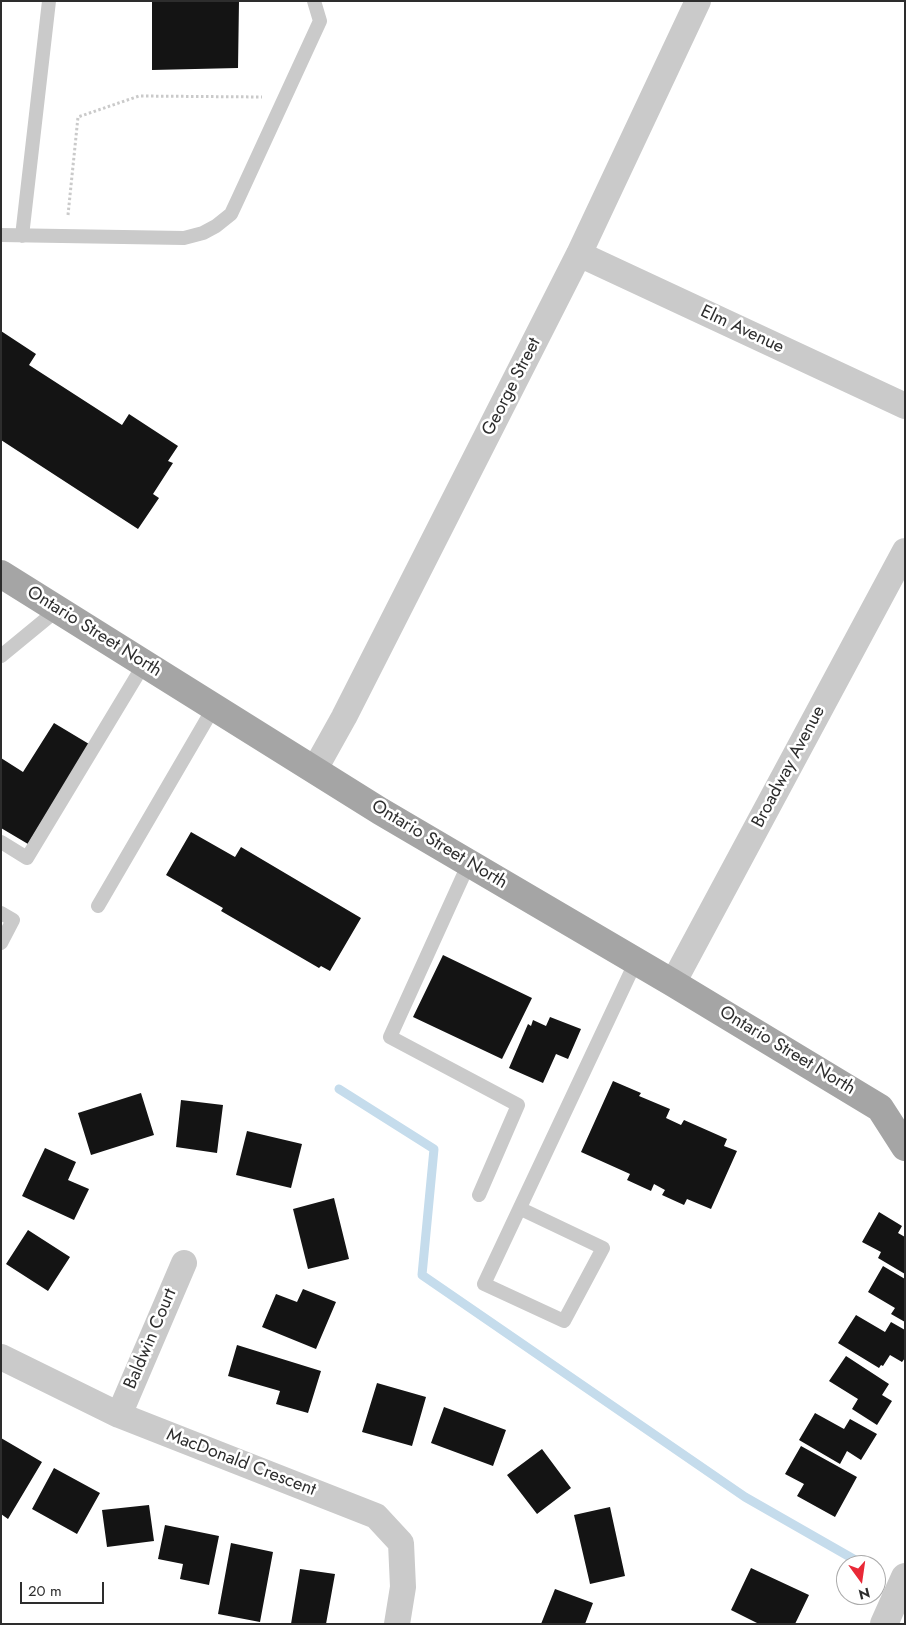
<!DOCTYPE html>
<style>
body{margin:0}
#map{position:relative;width:906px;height:1625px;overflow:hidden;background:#fff;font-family:Jost,sans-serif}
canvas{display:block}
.frame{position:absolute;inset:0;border:2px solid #2d2d2d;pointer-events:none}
.north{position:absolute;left:836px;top:1555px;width:50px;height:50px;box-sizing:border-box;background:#fff;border:1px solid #ababab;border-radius:50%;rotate:166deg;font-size:14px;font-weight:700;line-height:20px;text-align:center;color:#2d2d2d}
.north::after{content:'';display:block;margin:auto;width:18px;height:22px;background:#e92937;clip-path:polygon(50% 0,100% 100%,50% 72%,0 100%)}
.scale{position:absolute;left:20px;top:1582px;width:84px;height:22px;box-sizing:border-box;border:2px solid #2d2d2d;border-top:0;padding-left:6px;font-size:15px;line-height:18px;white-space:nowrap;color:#2d2d2d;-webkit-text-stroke:4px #fff;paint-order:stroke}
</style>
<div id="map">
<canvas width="906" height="1625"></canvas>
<div class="frame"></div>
<div class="north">N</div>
<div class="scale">20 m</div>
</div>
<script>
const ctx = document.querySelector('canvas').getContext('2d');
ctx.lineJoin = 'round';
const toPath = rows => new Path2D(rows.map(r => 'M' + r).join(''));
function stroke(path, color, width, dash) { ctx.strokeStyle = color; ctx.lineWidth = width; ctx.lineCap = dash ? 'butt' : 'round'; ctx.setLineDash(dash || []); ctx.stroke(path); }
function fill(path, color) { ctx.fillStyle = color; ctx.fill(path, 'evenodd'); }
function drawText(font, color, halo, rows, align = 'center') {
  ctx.font = font + ' Jost,sans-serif'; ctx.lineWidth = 5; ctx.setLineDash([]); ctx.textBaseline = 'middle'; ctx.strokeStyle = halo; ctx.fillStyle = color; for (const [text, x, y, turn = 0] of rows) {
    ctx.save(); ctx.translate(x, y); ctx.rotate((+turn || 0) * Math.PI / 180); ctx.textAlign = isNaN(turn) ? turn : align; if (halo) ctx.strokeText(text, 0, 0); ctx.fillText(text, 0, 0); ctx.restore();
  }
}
stroke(toPath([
 [339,1089,434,1149,422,1275,745,1497,857,1561]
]), '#c5dcec', 9);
fill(toPath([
 [152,1,239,1,238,68,152,70],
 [1,331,36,354,29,365,122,425,129,414,178,446,168,461,173,463,153,494,159,498,138,529,1,440],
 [54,723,89,744,28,844,1,828,1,758,23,772],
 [191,832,235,857,241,847,361,918,330,971,321,966,319,968,221,911,223,908,166,875],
 [443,955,532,998,502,1059,413,1017],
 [550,1017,581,1029,568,1059,556,1054,543,1083,509,1068,528,1024,531,1026,533,1020,546,1026],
 [613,1081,641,1093,639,1096,670,1109,666,1118,681,1125,684,1120,727,1139,724,1146,737,1151,711,1209,687,1199,684,1205,662,1195,665,1190,654,1184,651,1191,627,1180,630,1174,581,1152],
 [141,1093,154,1135,91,1155,78,1113],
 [181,1100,223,1105,217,1153,176,1147],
 [247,1131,302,1144,291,1188,236,1175],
 [45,1148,76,1162,68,1180,89,1189,74,1220,22,1196],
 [334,1198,349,1259,308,1269,293,1209],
 [879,1212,902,1226,898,1233,905,1237,905,1274,878,1258,881,1252,862,1242],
 [28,1230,70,1257,48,1291,6,1264],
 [883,1266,905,1279,905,1322,891,1314,895,1308,868,1292],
 [303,1289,336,1302,316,1349,262,1327,276,1294,297,1302],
 [856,1315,885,1332,891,1322,905,1330,905,1358,902,1362,890,1355,883,1366,881,1365,879,1368,838,1343],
 [237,1345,321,1371,308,1413,276,1404,280,1391,228,1376],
 [846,1356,889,1384,882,1395,892,1401,877,1425,852,1409,858,1399,829,1381],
 [377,1383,426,1397,412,1446,362,1432],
 [444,1407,506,1430,493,1466,431,1443],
 [815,1413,844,1429,850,1419,877,1434,861,1460,847,1451,840,1464,799,1440],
 [1,1438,42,1462,8,1519,1,1514],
 [801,1446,857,1477,835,1517,797,1496,804,1484,785,1474],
 [542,1449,571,1488,537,1514,507,1475],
 [54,1468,100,1493,77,1534,32,1509],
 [149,1505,154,1541,107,1547,102,1510],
 [610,1507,625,1576,590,1584,574,1515],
 [165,1525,219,1536,209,1585,180,1579,183,1564,158,1559],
 [231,1543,273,1552,260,1622,218,1614],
 [751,1568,809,1595,795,1624,759,1624,731,1610],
 [300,1569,335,1574,326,1624,291,1624],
 [555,1589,593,1603,585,1624,541,1624]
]), '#141414');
stroke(toPath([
 [68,215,78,117,139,96,262,97]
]), '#cacaca', 3, [2.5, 2.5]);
stroke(toPath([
 [1,235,184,238,203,233,216,226,231,214,238,199,320,21,314,1],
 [22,236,49,1],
 [1,656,57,610],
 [1,842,27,858,144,664],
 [469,863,390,1037,518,1105,479,1195],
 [98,906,214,707],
 [1,913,13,920,1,943],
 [521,1209,603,1248,564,1321,484,1284,636,961]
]), '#cacaca', 14);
stroke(toPath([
 [579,254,905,406],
 [315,769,344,717,579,254,698,1],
 [673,983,905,551],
 [1,1357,119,1415,376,1516,401,1543,403,1587,397,1624],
 [119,1415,184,1263]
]), '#cacaca', 26);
stroke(toPath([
 [884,1624,905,1577]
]), '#cacaca', 28);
stroke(toPath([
 [1,574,380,811,673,983,880,1108,905,1147]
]), '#a5a5a5', 28);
drawText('18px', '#2d2d2d', '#fff', [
 ["Elm Avenue",742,330,25],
 ["George Street",512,387,-63],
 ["Ontario Street North",94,632,32],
 ["Broadway Avenue",789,767,-62],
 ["Ontario Street North",439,845,31],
 ["Ontario Street North",787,1051,31],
 ["Baldwin Court",151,1339,-67],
 ["MacDonald Crescent",241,1463,21]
]);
</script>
